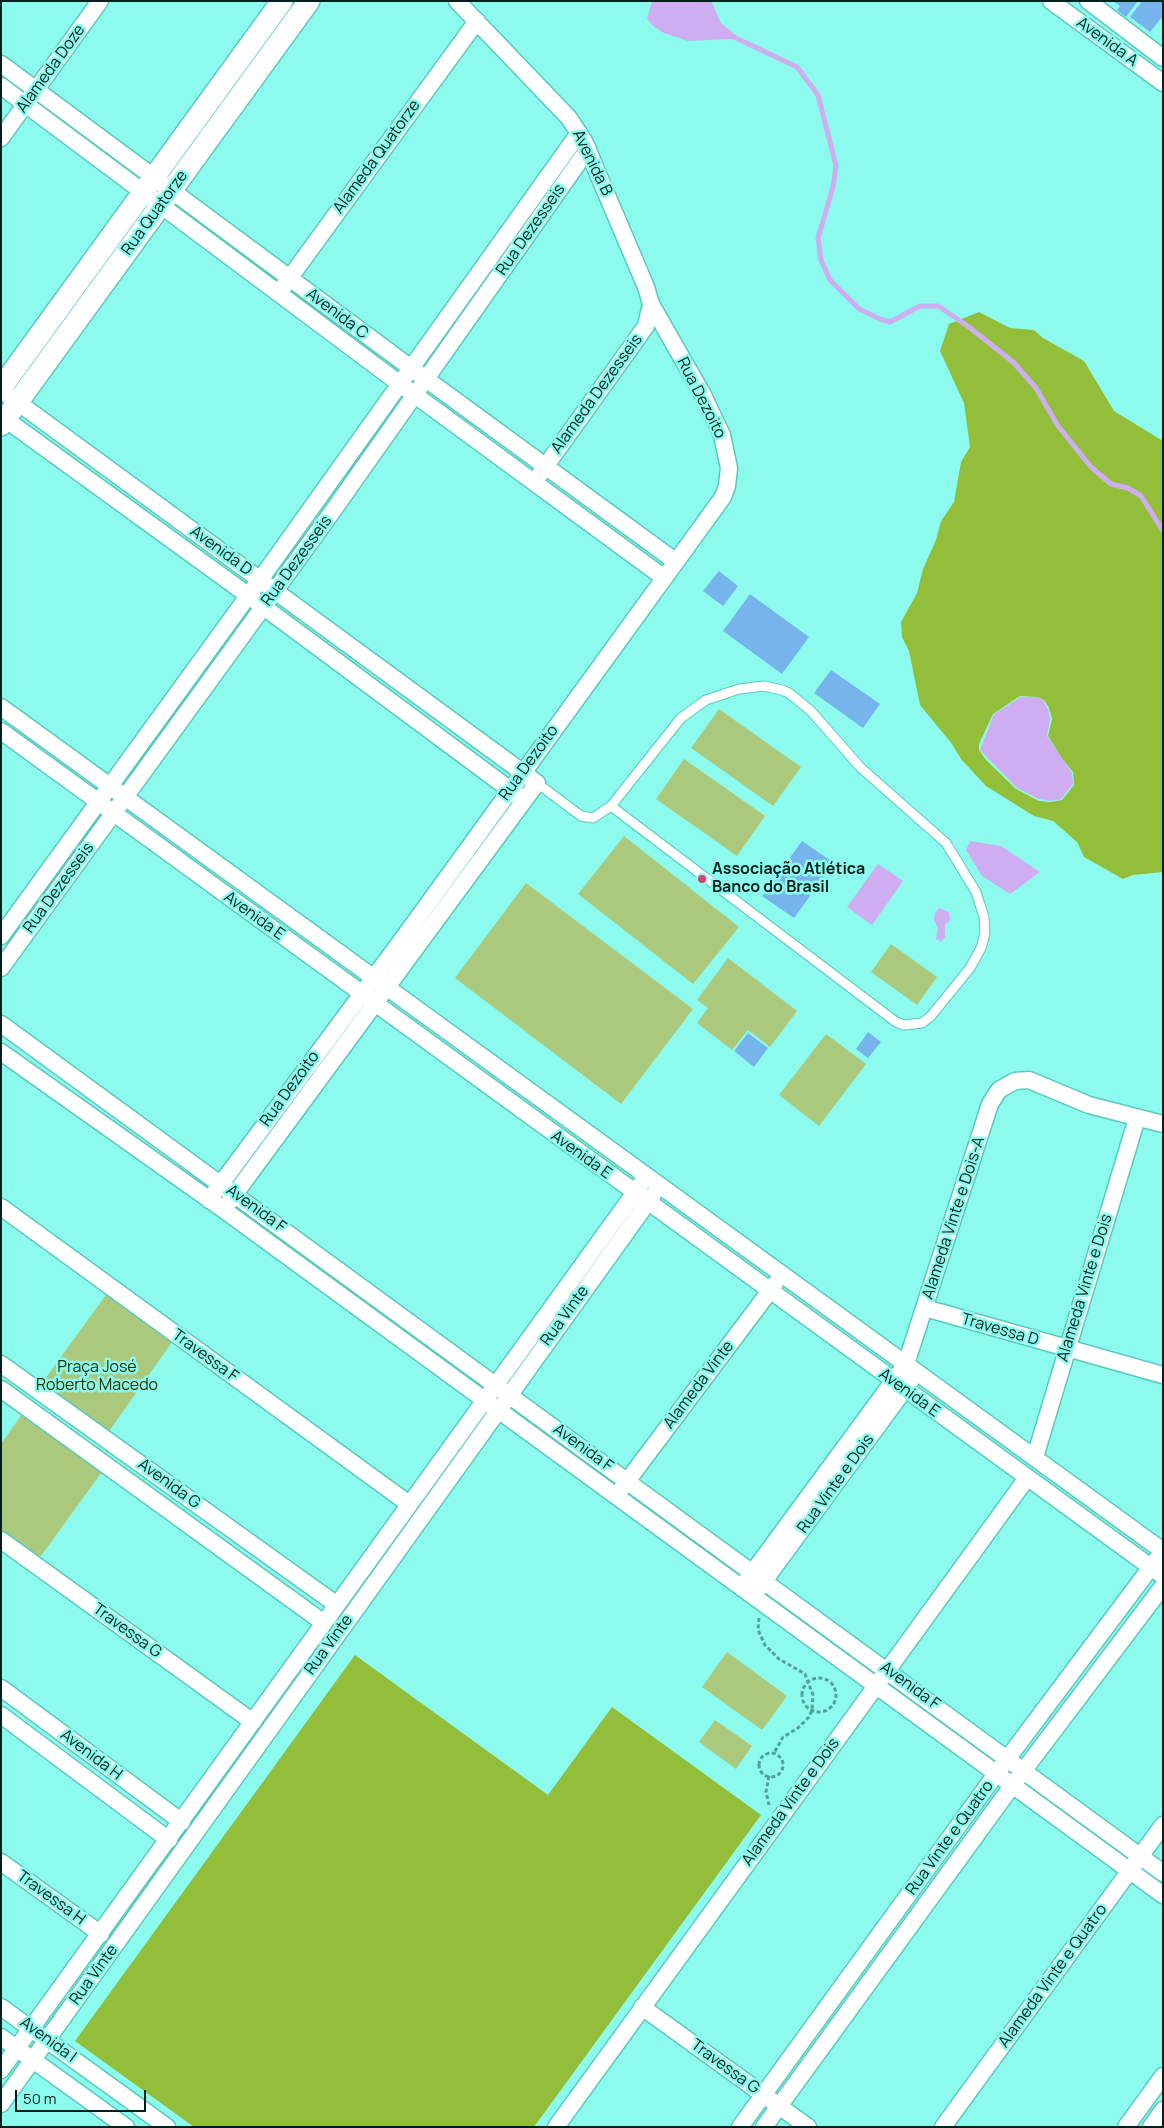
<!DOCTYPE html>
<meta charset="utf-8">
<style>
body{margin:0}
#map{position:relative;width:1164px;height:2128px;overflow:hidden;background:#8cfbee;font-family:Manrope,sans-serif}
canvas{display:block}
.frame{position:absolute;inset:0;border:2px solid #00201d;pointer-events:none}
.scale{position:absolute;left:15px;top:2090px;width:131px;height:22px;box-sizing:border-box;border:2px solid #00201d;border-top:0;padding-left:6px;font-size:15px;line-height:18px;white-space:nowrap;color:#00201d;-webkit-text-stroke:4px #8cfbee;paint-order:stroke}
</style>
<div id="map">
<canvas width="1164" height="2128"></canvas>
<div class="frame"></div>
<div class="scale">50 m</div>
</div>
<script>
const ctx = document.querySelector('canvas').getContext('2d');
ctx.lineJoin = 'round';
function fill(path, color) { ctx.fillStyle = color; ctx.fill(path, 'evenodd'); }
const toPath = rows => new Path2D(rows.map(r => 'M' + r).join(''));
function stroke(path, color, width, dash) { ctx.strokeStyle = color; ctx.lineWidth = width; ctx.lineCap = dash ? 'butt' : 'round'; ctx.setLineDash(dash || []); ctx.stroke(path); }
function drawText(font, color, halo, rows, align = 'center') {
  ctx.font = font + ' Manrope,sans-serif'; ctx.lineWidth = 5; ctx.setLineDash([]); ctx.textBaseline = 'middle'; ctx.strokeStyle = halo; ctx.fillStyle = color; for (const [text, x, y, turn = 0] of rows) {
    ctx.save(); ctx.translate(x, y); ctx.rotate((+turn || 0) * Math.PI / 180); ctx.textAlign = isNaN(turn) ? turn : align; if (halo) ctx.strokeText(text, 0, 0); ctx.fillText(text, 0, 0); ctx.restore();
  }
}
fill(toPath([
 [719,709,801,767,773,806,691,748],
 [684,759,765,816,737,856,656,799],
 [624,836,739,927,693,984,578,894],
 [526,883,693,1009,621,1104,455,978],
 [891,944,937,977,917,1005,871,972],
 [728,958,797,1011,770,1047,748,1030,732,1050,697,1023,708,1008,697,1000],
 [826,1034,866,1064,819,1126,779,1095],
 [111,1288,177,1335,105,1437,37,1390],
 [27,1407,107,1465,35,1564,1,1539,1,1444],
 [727,1652,787,1696,762,1730,702,1687],
 [715,1720,752,1746,736,1769,699,1742]
]), '#abc97c');
fill(toPath([
 [979,312,1010,328,1034,330,1043,338,1084,361,1114,411,1163,441,1163,872,1133,875,1123,879,1084,857,1077,842,1053,821,1034,816,986,786,961,759,952,744,920,705,909,651,902,637,901,622,917,593,923,569,936,540,941,521,954,502,961,462,970,447,964,403,940,351,949,324],
 [1020,696,1037,697,1044,700,1049,708,1052,719,1048,736,1063,760,1073,772,1074,785,1062,800,1051,802,1039,801,1016,789,986,760,979,750,979,744,993,714],
 [355,1655,548,1795,612,1707,761,1815,534,2127,194,2127,75,2041]
]), '#93be3a');
fill(toPath([
 [652,1,711,1,721,23,744,42,731,39,688,41,664,33,653,26,647,19],
 [1021,697,1037,697,1043,700,1048,709,1050,719,1047,736,1072,773,1073,784,1061,799,1051,801,1039,799,1017,788,980,750,994,714],
 [970,841,1001,846,1040,872,1010,894,982,876,966,850],
 [878,864,903,881,872,925,847,907],
 [939,908,949,912,950,920,945,925,945,937,941,942,936,939,938,928,934,920,935,913]
]), '#ceaef1');
stroke(toPath([
 [738,39,797,67,818,95,836,166,833,187,818,238,821,260,830,280,859,309,880,319,890,322,920,306,938,306,969,327,1013,362,1036,388,1058,426,1091,467,1111,484,1128,488,1141,496,1163,531]
]), '#ceaef1', 5);
fill(toPath([
 [1113,1,1138,1,1126,17,1117,10,1120,6],
 [1142,1,1163,1,1163,16,1150,32,1130,17],
 [719,571,738,586,723,606,703,591],
 [750,594,809,637,782,674,723,631],
 [831,670,880,704,863,728,814,693],
 [802,841,834,863,794,918,762,896],
 [868,1032,881,1042,868,1058,856,1049],
 [748,1033,768,1048,754,1067,734,1051]
]), '#75b5ec');
const service = toPath([
 [537,783,581,816,593,818,611,806,681,718,706,700,739,689,764,686,782,690,789,693,811,711,860,767,946,843,976,892,984,917,985,933,981,948,970,968,931,1016,922,1023,904,1025,896,1022,611,806]
]);
const minor = toPath([
 [1051,1,1163,83],
 [1088,1,1163,58],
 [1,64,411,368,675,561],
 [1,86,400,384,663,577],
 [1,138,100,1],
 [283,287,477,21],
 [1,390,537,783,229,1202],
 [1,416,249,596,517,795],
 [540,474,646,326,651,304],
 [1,707,1163,1551],
 [1,731,1163,1576],
 [1,936,272,563,579,133],
 [1,968,330,515,588,149],
 [1,1024,1163,1873],
 [1,1052,224,1210,1163,1895],
 [209,1200,404,937,723,497,727,486,729,468,722,435,703,395,651,304,646,287,584,141,569,118,457,1],
 [1,1207,409,1504],
 [925,1308,1163,1375],
 [1,1364,337,1605],
 [1,1389,324,1623],
 [1035,1457,1137,1118],
 [622,1488,775,1284],
 [1,1540,253,1722],
 [747,1580,906,1364,990,1104,999,1090,1015,1081,1029,1080,1089,1105,1163,1124],
 [759,1588,910,1382],
 [1,1688,182,1822],
 [1,1715,169,1840],
 [1,1862,101,1934],
 [1,2007,167,2127],
 [642,2007,808,2127],
 [1,2037,126,2127],
 [1,2070,641,1184],
 [1,2104,653,1195],
 [556,2127,1027,1478],
 [740,2127,996,1774,1157,1559],
 [764,2127,1012,1786,1163,1586],
 [943,2127,1163,1825],
 [1126,2127,1163,2076],
 [1151,2127,1163,2110]
]);
const tertiary = toPath([
 [1,388,282,1],
 [1,425,309,1]
]);
stroke(service, '#58c9bd', 11);
stroke(minor, '#58c9bd', 19);
stroke(tertiary, '#58c9bd', 24);
stroke(toPath([
 [759,1618,758,1630,765,1645,779,1659,805,1674,813,1695,812,1710,809,1717,798,1728,783,1737,774,1753],
 '802 1695a17 17 0 1 1 34 0a17 17 0 1 1-34 0Z',
 '759 1765a12 12 0 1 1 24 0a12 12 0 1 1-24 0Z',
 [769,1776,766,1792,769,1805]
]), '#53a299', 3, [4, 2.5]);
stroke(service, '#fff', 9);
stroke(minor, '#fff', 16);
stroke(tertiary, '#fff', 21);
for (const [x, y, r, color] of [
 [702,879,5,"#d34570"]
]) { const dot = new Path2D(); dot.arc(x, y, r, 0, 2 * Math.PI); ctx.fillStyle = color; ctx.fill(dot); stroke(dot, '#8cfbee', 2); }
drawText('16px', '#00201d', '#8cfbee', [
 ["Avenida A",1107,42,36],
 ["Alameda Doze",51,69,-54],
 ["Alameda Quatorze",377,157,-54],
 ["Avenida B",592,163,64],
 ["Rua Quatorze",155,213,-54],
 ["Rua Dezesseis",531,230,-55],
 ["Avenida C",337,314,37],
 ["Alameda Dezesseis",597,394,-54],
 ["Rua Dezoito",701,398,63],
 ["Avenida D",221,551,36],
 ["Rua Dezesseis",297,561,-54],
 ["Rua Dezoito",529,763,-54],
 ["Rua Dezesseis",59,888,-54],
 ["Avenida E",254,916,36],
 ["Rua Dezoito",290,1089,-54],
 ["Avenida E",581,1155,36],
 ["Avenida F",256,1209,36],
 ["Alameda Vinte e Dois-A",954,1218,-72],
 ["Alameda Vinte e Dois",1085,1288,-73],
 ["Rua Vinte",565,1316,-54],
 ["Travessa D",1000,1330,16],
 ["Travessa F",205,1356,36],
 ["Alameda Vinte",699,1385,-53],
 ["Avenida E",909,1393,36],
 ["Avenida F",583,1448,36],
 ["Avenida G",169,1484,36],
 ["Rua Vinte e Dois",836,1484,-54],
 ["Travessa G",127,1631,36],
 ["Rua Vinte",329,1645,-54],
 ["Avenida F",910,1686,36],
 ["Avenida H",91,1755,37],
 ["Alameda Vinte e Dois",791,1802,-54],
 ["Rua Vinte e Quatro",950,1838,-54],
 ["Travessa H",51,1898,36],
 ["Rua Vinte",94,1975,-54],
 ["Alameda Vinte e Quatro",1053,1976,-54],
 ["Avenida I",48,2040,36],
 ["Travessa G",725,2067,36]
]);
drawText('bold 16px', '#00201d', '#8cfbee', [
 ["Associação Atlética",712,870],
 ["Banco do Brasil",712,888]
], 'left');
drawText('16px', '#233300', '#8cfbee', [
 ["Praça José",97,1368],
 ["Roberto Macedo",97,1386]
]);
</script>
